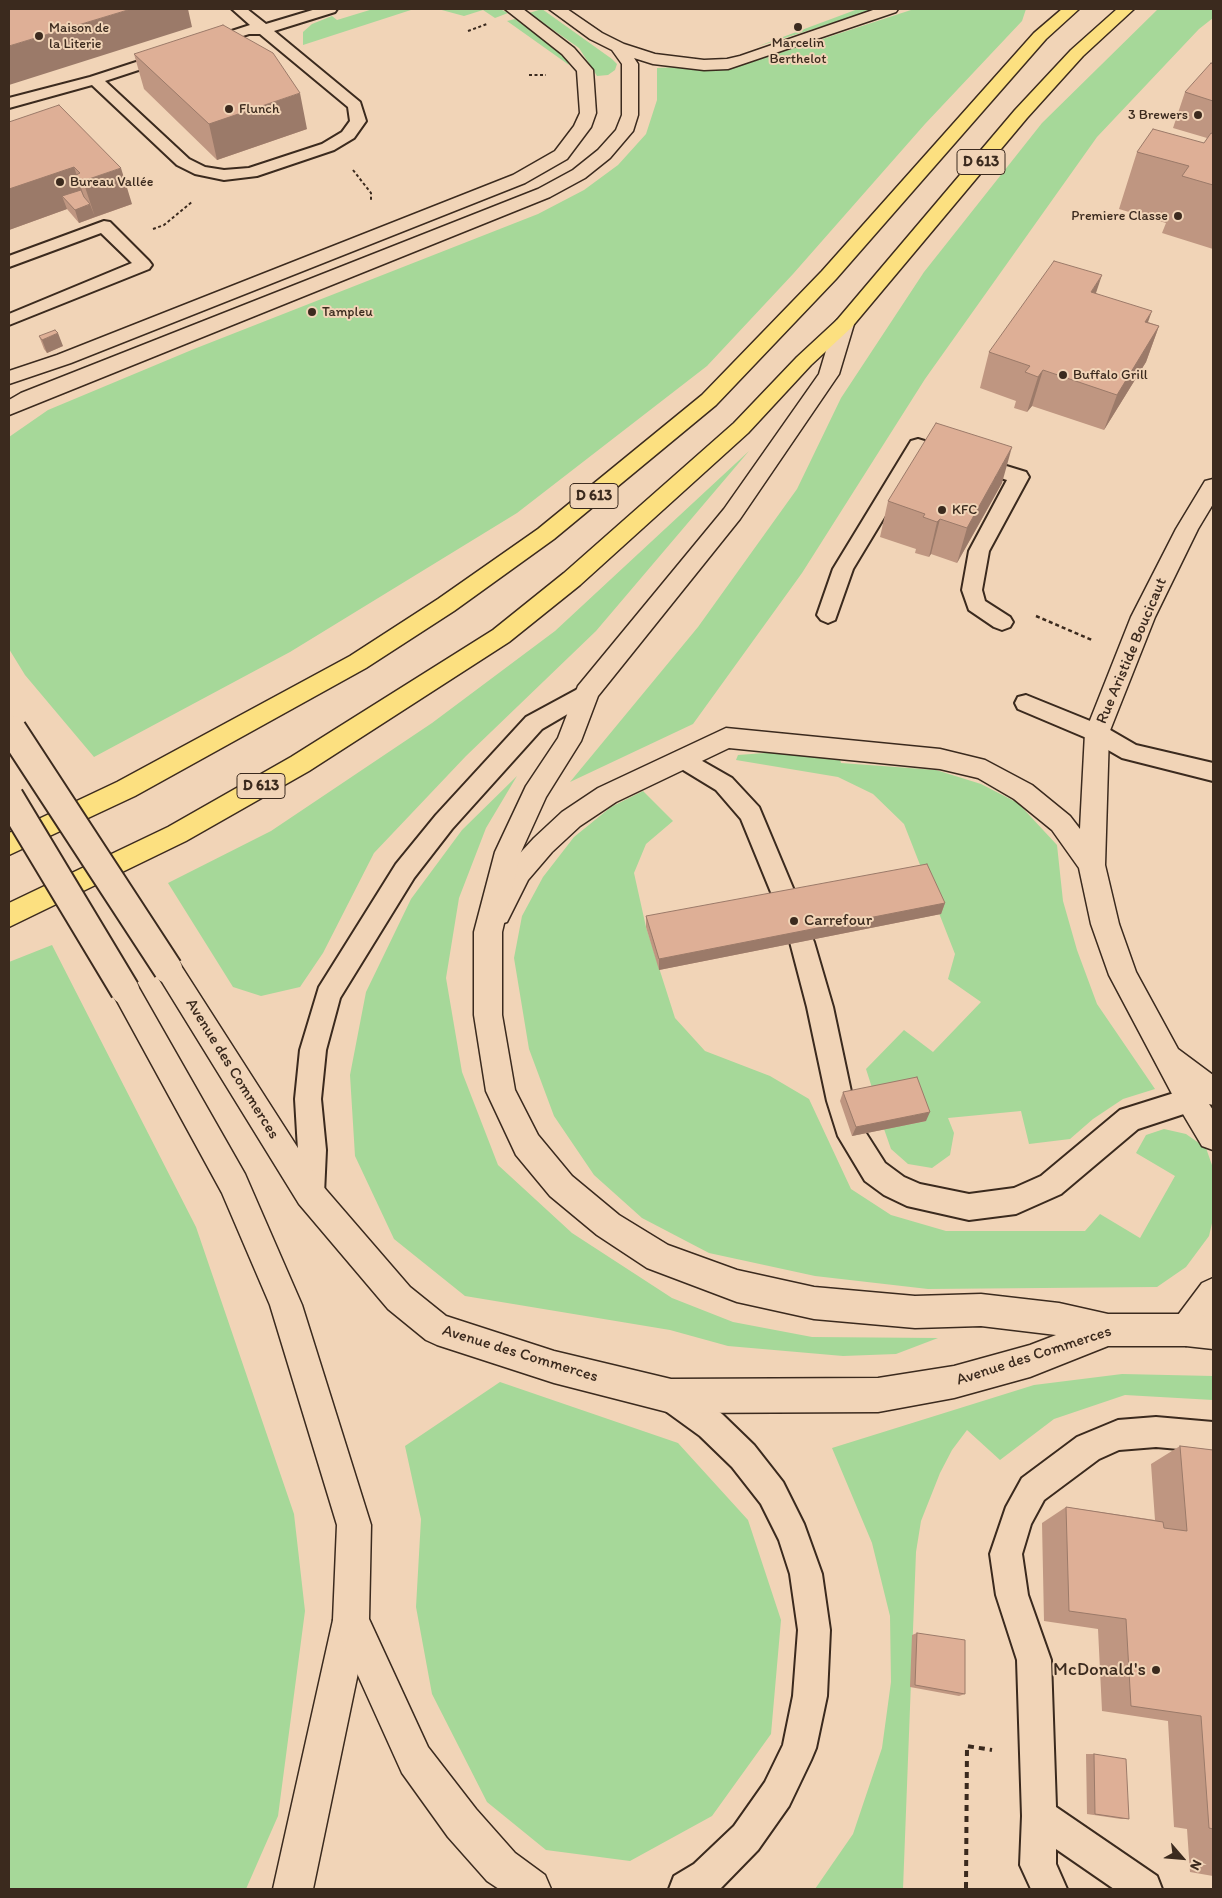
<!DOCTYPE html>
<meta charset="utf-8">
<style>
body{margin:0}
#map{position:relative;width:1222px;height:1898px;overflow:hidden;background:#f1d4b7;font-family:Itim,sans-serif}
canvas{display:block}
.frame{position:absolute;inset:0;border:10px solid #3b2a1e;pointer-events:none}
.north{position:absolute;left:1157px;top:1833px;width:50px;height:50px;-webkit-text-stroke:4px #f1d4b7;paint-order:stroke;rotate:117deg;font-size:14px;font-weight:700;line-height:20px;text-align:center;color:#3b2a1e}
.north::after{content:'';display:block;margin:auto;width:18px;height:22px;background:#3b2a1e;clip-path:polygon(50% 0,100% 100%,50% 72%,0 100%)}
</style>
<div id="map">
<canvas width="1222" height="1898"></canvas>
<div class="frame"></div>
<div class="north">N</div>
</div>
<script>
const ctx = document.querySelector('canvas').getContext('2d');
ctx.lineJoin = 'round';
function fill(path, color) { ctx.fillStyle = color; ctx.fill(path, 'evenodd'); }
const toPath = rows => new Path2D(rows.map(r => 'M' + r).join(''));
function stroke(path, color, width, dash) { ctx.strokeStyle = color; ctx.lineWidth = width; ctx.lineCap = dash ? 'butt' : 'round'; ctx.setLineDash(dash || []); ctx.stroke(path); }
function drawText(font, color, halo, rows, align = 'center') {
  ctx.font = font + ' Itim,sans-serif'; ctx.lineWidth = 4; ctx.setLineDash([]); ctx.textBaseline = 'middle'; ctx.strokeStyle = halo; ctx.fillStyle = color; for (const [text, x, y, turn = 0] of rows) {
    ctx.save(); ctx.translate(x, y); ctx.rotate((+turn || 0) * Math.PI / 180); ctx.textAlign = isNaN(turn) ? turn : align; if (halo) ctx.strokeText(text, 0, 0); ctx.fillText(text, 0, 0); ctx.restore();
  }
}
fill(toPath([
 [373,9,414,9,303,45,303,32,312,24,332,16,337,20],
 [438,9,500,9,508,13,495,18,483,10,464,16],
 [542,9,612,59,617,64,615,70,608,75,597,76,579,48,529,13],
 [858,9,877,9,756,47],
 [914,9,1026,9,1022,21,925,124,793,274,707,366,517,513,290,652,94,757,25,675,9,649,9,437,48,410,194,349,538,214,584,190,618,165,646,134,657,100,657,68,746,64],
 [1158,9,1213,9,1213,18,1199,29,1097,137,925,379,802,573,693,724,570,782,698,627,797,489,841,398,924,272,1042,123],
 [515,19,559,50,566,58,569,65,507,21],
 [749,451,596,631,466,756,374,853,323,953,300,987,261,996,233,987,168,883,271,831,432,723,555,631],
 [778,752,839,755,841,763,936,770,981,784,1018,803,1057,845,1063,901,1077,950,1097,1004,1155,1089,1123,1099,1093,1119,1070,1139,1029,1144,1021,1111,948,1118,954,1133,950,1155,932,1168,908,1164,891,1149,884,1129,926,1121,874,1094,866,1069,904,1030,933,1052,981,1002,948,979,955,954,904,824,873,794,838,777,736,760,738,755],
 [517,776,486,828,459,898,446,978,462,1072,498,1165,572,1233,672,1298,733,1322,812,1337,938,1338,896,1354,843,1356,728,1346,670,1330,465,1296,394,1239,355,1156,350,1075,366,992,411,899,462,830],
 [643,791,673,821,646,844,634,873,646,927,675,1018,705,1051,770,1076,809,1099,851,1189,891,1215,946,1231,1085,1231,1100,1214,1140,1238,1175,1176,1136,1153,1146,1135,1164,1129,1186,1134,1206,1148,1213,1168,1213,1219,1209,1236,1186,1267,1157,1287,928,1289,815,1276,709,1253,642,1218,594,1175,554,1116,529,1049,514,958,522,916,543,877,574,837,611,807],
 [52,945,196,1227,294,1514,305,1611,278,1816,246,1889,9,1889,9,962],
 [1122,1374,1213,1376,1213,1400,1125,1395,1054,1419,1000,1460,967,1430,952,1450,940,1473,921,1521,916,1552,903,1889,815,1889,853,1834,882,1748,891,1682,890,1616,872,1543,832,1448,1034,1385],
 [500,1382,678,1443,748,1520,781,1620,771,1734,712,1816,630,1861,546,1850,487,1802,432,1694,416,1607,421,1519,405,1446]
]), '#a6d899');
const lane = toPath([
 [232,9,247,9,266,24,316,9,337,9,335,12,274,31,360,102,366,121,354,138,334,150,257,176,224,180,195,174,177,165,92,85,9,108,9,98,90,77,170,51,175,52,177,55,175,58,105,81,189,159,205,167,224,170,249,168,322,144,342,132,350,121,348,107,260,34,249,34,206,48,201,47,199,44,201,41,250,25,232,9],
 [104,221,110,222,149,261,152,265,149,269,9,325,9,314,132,263,101,233,9,267,9,256,104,221],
 [918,439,1026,472,1029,477,989,551,982,590,985,601,1010,617,1013,622,1010,627,1002,630,994,627,969,610,962,590,969,551,1007,480,923,453,853,569,835,620,828,623,821,620,817,615,833,569,911,441,918,439],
 [587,684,595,686,598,692,595,698,542,729,452,829,414,878,340,998,326,1050,321,1099,326,1150,324,1194,320,1203,310,1207,300,1203,296,1194,298,1150,295,1099,300,1050,319,987,396,864,436,815,526,717,587,684],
 [1026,695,1105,727,1136,745,1213,763,1213,781,1122,758,1089,739,1018,709,1015,703,1018,697,1026,695],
 [683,750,732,778,759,807,798,900,795,907,786,910,777,907,741,819,716,790,675,765,672,759,675,753,683,750],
 [802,931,811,935,814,942,833,1007,853,1101,864,1130,885,1163,904,1177,920,1184,969,1194,1014,1188,1041,1176,1120,1110,1190,1088,1199,1091,1203,1100,1199,1109,1138,1129,1061,1194,1016,1214,969,1220,907,1206,884,1195,865,1181,838,1136,827,1101,807,1007,790,942,793,935,802,931],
 [671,1381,682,1385,722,1414,754,1445,783,1482,804,1524,822,1574,830,1630,827,1696,816,1748,811,1760,789,1806,758,1850,720,1889,669,1889,674,1876,694,1864,734,1826,765,1782,783,1745,793,1696,798,1630,790,1574,779,1540,761,1504,732,1467,700,1436,660,1407,656,1396,660,1385,671,1381],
 [1156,1417,1213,1422,1213,1452,1156,1447,1119,1450,1099,1459,1044,1500,1031,1524,1022,1554,1028,1595,1051,1660,1056,1807,1157,1876,1162,1889,1114,1889,1056,1849,1056,1864,1067,1889,1031,1889,1020,1865,1022,1816,1017,1660,996,1595,990,1554,1006,1507,1022,1478,1077,1437,1118,1420,1156,1417]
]);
const street = toPath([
 [1213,479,1213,504,1198,529,1155,617,1109,733,1105,865,1119,924,1136,972,1178,1049,1213,1075,1213,1105,1209,1104,1213,1110,1213,1150,1202,1146,1180,1109,1109,975,1091,924,1079,868,1052,830,1014,799,978,778,940,769,729,748,616,802,580,826,552,852,528,880,507,922,497,925,487,922,483,914,510,864,534,838,562,812,598,788,726,728,940,749,985,760,1032,785,1070,816,1080,829,1085,733,1131,617,1176,529,1205,481,1213,479],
 [1213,1278,1213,1320,1197,1341,1186,1346,1175,1341,1170,1330,1175,1319,1202,1283,1213,1278],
 [351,1602,364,1607,369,1620,313,1889,273,1889,333,1620,338,1607,351,1602]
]);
const secondary = toPath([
 [505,9,523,9,574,48,593,70,596,113,591,127,567,159,525,183,71,363,9,384,9,371,57,355,513,175,555,151,574,126,580,113,577,71,562,54,505,9],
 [549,9,567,9,602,33,624,44,655,54,704,60,727,59,740,56,876,9,898,9,896,12,728,69,704,70,653,64,634,58,638,64,638,115,633,131,610,158,585,178,550,197,9,415,9,400,21,393,538,189,573,170,598,150,616,130,622,115,622,64,612,50,590,39,549,9],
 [844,318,851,320,854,324,839,374,740,519,598,696,581,741,546,797,521,852,502,932,502,1015,515,1090,538,1135,572,1176,619,1215,668,1245,737,1270,814,1287,915,1296,981,1294,1059,1303,1108,1314,1186,1314,1213,1317,1213,1349,1186,1346,1108,1346,1030,1377,954,1398,878,1412,671,1413,554,1383,437,1345,426,1340,388,1309,299,1204,154,969,158,961,168,957,178,961,321,1184,410,1287,446,1316,554,1351,671,1379,878,1378,954,1366,1030,1345,1056,1335,981,1326,915,1328,814,1319,737,1302,647,1268,597,1235,550,1196,516,1155,486,1091,474,1015,474,932,495,852,526,786,558,738,578,686,724,509,819,374,834,324,837,320,844,318],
 [125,978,135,981,245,1174,302,1305,371,1525,369,1619,428,1747,476,1809,515,1853,545,1875,551,1889,499,1889,487,1881,448,1837,402,1773,333,1620,337,1525,270,1305,222,1193,111,990,115,981,125,978]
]);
const primary = toPath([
 [1062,9,1079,9,1046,39,836,279,716,405,554,539,454,611,366,668,135,796,9,855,9,833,117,782,350,656,438,599,538,529,702,395,822,271,1034,33,1062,9],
 [1117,9,1134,9,1083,56,1027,118,851,328,811,365,748,433,580,585,509,642,309,771,186,841,9,927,9,903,168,827,291,757,493,630,564,573,734,423,797,357,837,320,1015,110,1071,50,1117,9]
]);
stroke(lane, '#3b2a1e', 4);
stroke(street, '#3b2a1e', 3);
stroke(secondary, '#3b2a1e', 3);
stroke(primary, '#3b2a1e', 3);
stroke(toPath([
 [468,31,487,24],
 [529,75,546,75],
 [353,170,371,193,371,202],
 [153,229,164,225,193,201]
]), '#3b2a1e', 2, [3, 2.5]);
stroke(toPath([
 [1036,616,1092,640]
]), '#3b2a1e', 2.5, [4, 3]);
stroke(toPath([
 [966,1888,967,1746,992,1750]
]), '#3b2a1e', 4, [6, 5]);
fill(lane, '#f1d4b7');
fill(street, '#f1d4b7');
fill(secondary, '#f1d4b7');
fill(primary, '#fce080');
const secondaryBridgeFar1 = toPath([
 [9,726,13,732]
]);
const secondaryBridge = toPath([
 [12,730,168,969],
 [9,797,125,990]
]);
stroke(secondaryBridgeFar1, '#3b2a1e', 25, []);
stroke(secondaryBridge, '#3b2a1e', 32, []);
stroke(secondaryBridgeFar1, '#f1d4b7', 22);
stroke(secondaryBridge, '#f1d4b7', 28);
fill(toPath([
 [134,54,307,129,217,160,144,89],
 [1213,64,1213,249,1162,233,1166,223,1119,209,1137,152,1204,143,1207,138,1173,128,1185,92],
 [9,122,132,204,79,223,67,209,9,230],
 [1096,293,1148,322,1159,326,1146,362,1104,430,1032,406,1027,412,1014,408,1016,401,980,388,989,352],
 [39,336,63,346,47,353,44,349],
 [1002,483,957,563,931,554,929,557,915,553,916,549,880,537,888,501],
 [945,903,941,914,659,970,646,927,646,916],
 [843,1092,926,1121,852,1136,840,1101],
 [1180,1446,1213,1450,1213,1876,1190,1872,1187,1829,1174,1827,1168,1721,1102,1711,1098,1629,1044,1621,1042,1523,1066,1507,1155,1520,1151,1464],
 [917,1633,965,1694,959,1696,910,1687,912,1635],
 [1086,1754,1094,1754,1129,1819,1121,1819,1087,1814]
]), '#bf9681');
fill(toPath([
 [131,9,188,9,192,27,9,85,9,46],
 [300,93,307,129,217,160,209,124],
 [74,167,87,206,90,204,95,217,79,223,75,210,62,196,67,209,9,230,9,189],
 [121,168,132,204,95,217,83,181],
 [1102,275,1090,311,1091,292],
 [1152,311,1139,347,1145,322],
 [1159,326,1146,362,1104,430,1117,395],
 [58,333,63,346,47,353,42,340],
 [1043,370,1032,406,1027,412,1038,377],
 [1012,447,1002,483,957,563,967,528],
 [940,519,931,554,929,557,937,522],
 [945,903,941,914,659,970,659,959],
 [930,1112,926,1121,852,1136,856,1127]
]), '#9b7a69');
const building = toPath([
 [9,9,131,9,9,46,9,9],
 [223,25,273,53,300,93,209,124,134,54,223,25],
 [1211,63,1213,64,1213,101,1185,92,1211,63],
 [59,105,121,168,83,181,76,175,80,173,74,167,9,189,9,122,59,105],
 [1153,129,1204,143,1211,133,1213,134,1213,185,1182,176,1189,166,1137,152,1153,129],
 [81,190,84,197,90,204,75,210,62,196,81,190],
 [1054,261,1102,275,1091,292,1152,311,1145,322,1159,326,1117,395,1043,370,1038,377,1025,372,1030,366,989,352,1054,261],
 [55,330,58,333,42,340,39,336,55,330],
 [936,423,1012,447,967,528,940,519,937,522,923,517,925,514,888,501,936,423],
 [927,864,945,903,659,959,646,916,927,864],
 [917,1077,930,1112,856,1127,843,1092,917,1077],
 [1180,1446,1213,1450,1213,1829,1209,1828,1201,1716,1131,1706,1126,1619,1069,1611,1066,1507,1163,1522,1164,1528,1187,1531,1180,1446],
 [917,1633,965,1640,965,1694,915,1685,917,1633],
 [1094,1754,1126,1759,1129,1819,1095,1814,1094,1754]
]);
fill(building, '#deaf96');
stroke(building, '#9b7a69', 1);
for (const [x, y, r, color] of [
 [798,27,5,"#3b2a1e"],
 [39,36,5,"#3b2a1e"],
 [229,109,5,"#3b2a1e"],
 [1198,115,5,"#3b2a1e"],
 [60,182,5,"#3b2a1e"],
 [1178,216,5,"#3b2a1e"],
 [312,312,5,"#3b2a1e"],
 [1063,375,5,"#3b2a1e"],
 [942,510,5,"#3b2a1e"],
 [794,921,5,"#3b2a1e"],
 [1156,1670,5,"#3b2a1e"]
]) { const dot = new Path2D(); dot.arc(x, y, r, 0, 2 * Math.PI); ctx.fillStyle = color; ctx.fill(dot); stroke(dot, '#f1d4b7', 2); }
drawText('14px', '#3b2a1e', '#f1d4b7', [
 ["Maison de",49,28],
 ["la Literie",49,44],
 ["Marcelin",798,43,"center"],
 ["Berthelot",798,59,"center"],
 ["Flunch",239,109],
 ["3 Brewers",1188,115,"right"],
 ["Bureau Vallée",70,182],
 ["Premiere Classe",1168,216,"right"],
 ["Tampleu",322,312],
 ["Buffalo Grill",1073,375],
 ["KFC",952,510]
], 'left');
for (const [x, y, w] of [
 [981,162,48],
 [594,496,48],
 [261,786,48]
]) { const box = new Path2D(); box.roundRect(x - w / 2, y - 12.5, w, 25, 4); ctx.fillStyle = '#f1d4b7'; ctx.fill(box); stroke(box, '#3b2a1e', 1); }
drawText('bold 15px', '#3b2a1e', null, [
 ["D 613",981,162],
 ["D 613",594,496],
 ["D 613",261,786]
]);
drawText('16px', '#3b2a1e', '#f1d4b7', [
 ["Rue Aristide Boucicaut",1132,651,-67],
 ["Avenue des Commerces",232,1069,58],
 ["Avenue des Commerces",520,1354,17],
 ["Avenue des Commerces",1034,1356,-18]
]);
drawText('16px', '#3b2a1e', '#f1d4b7', [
 ["Carrefour",804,921]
], 'left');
drawText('19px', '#3b2a1e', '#f1d4b7', [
 ["McDonald's",1146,1670]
], 'right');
</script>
